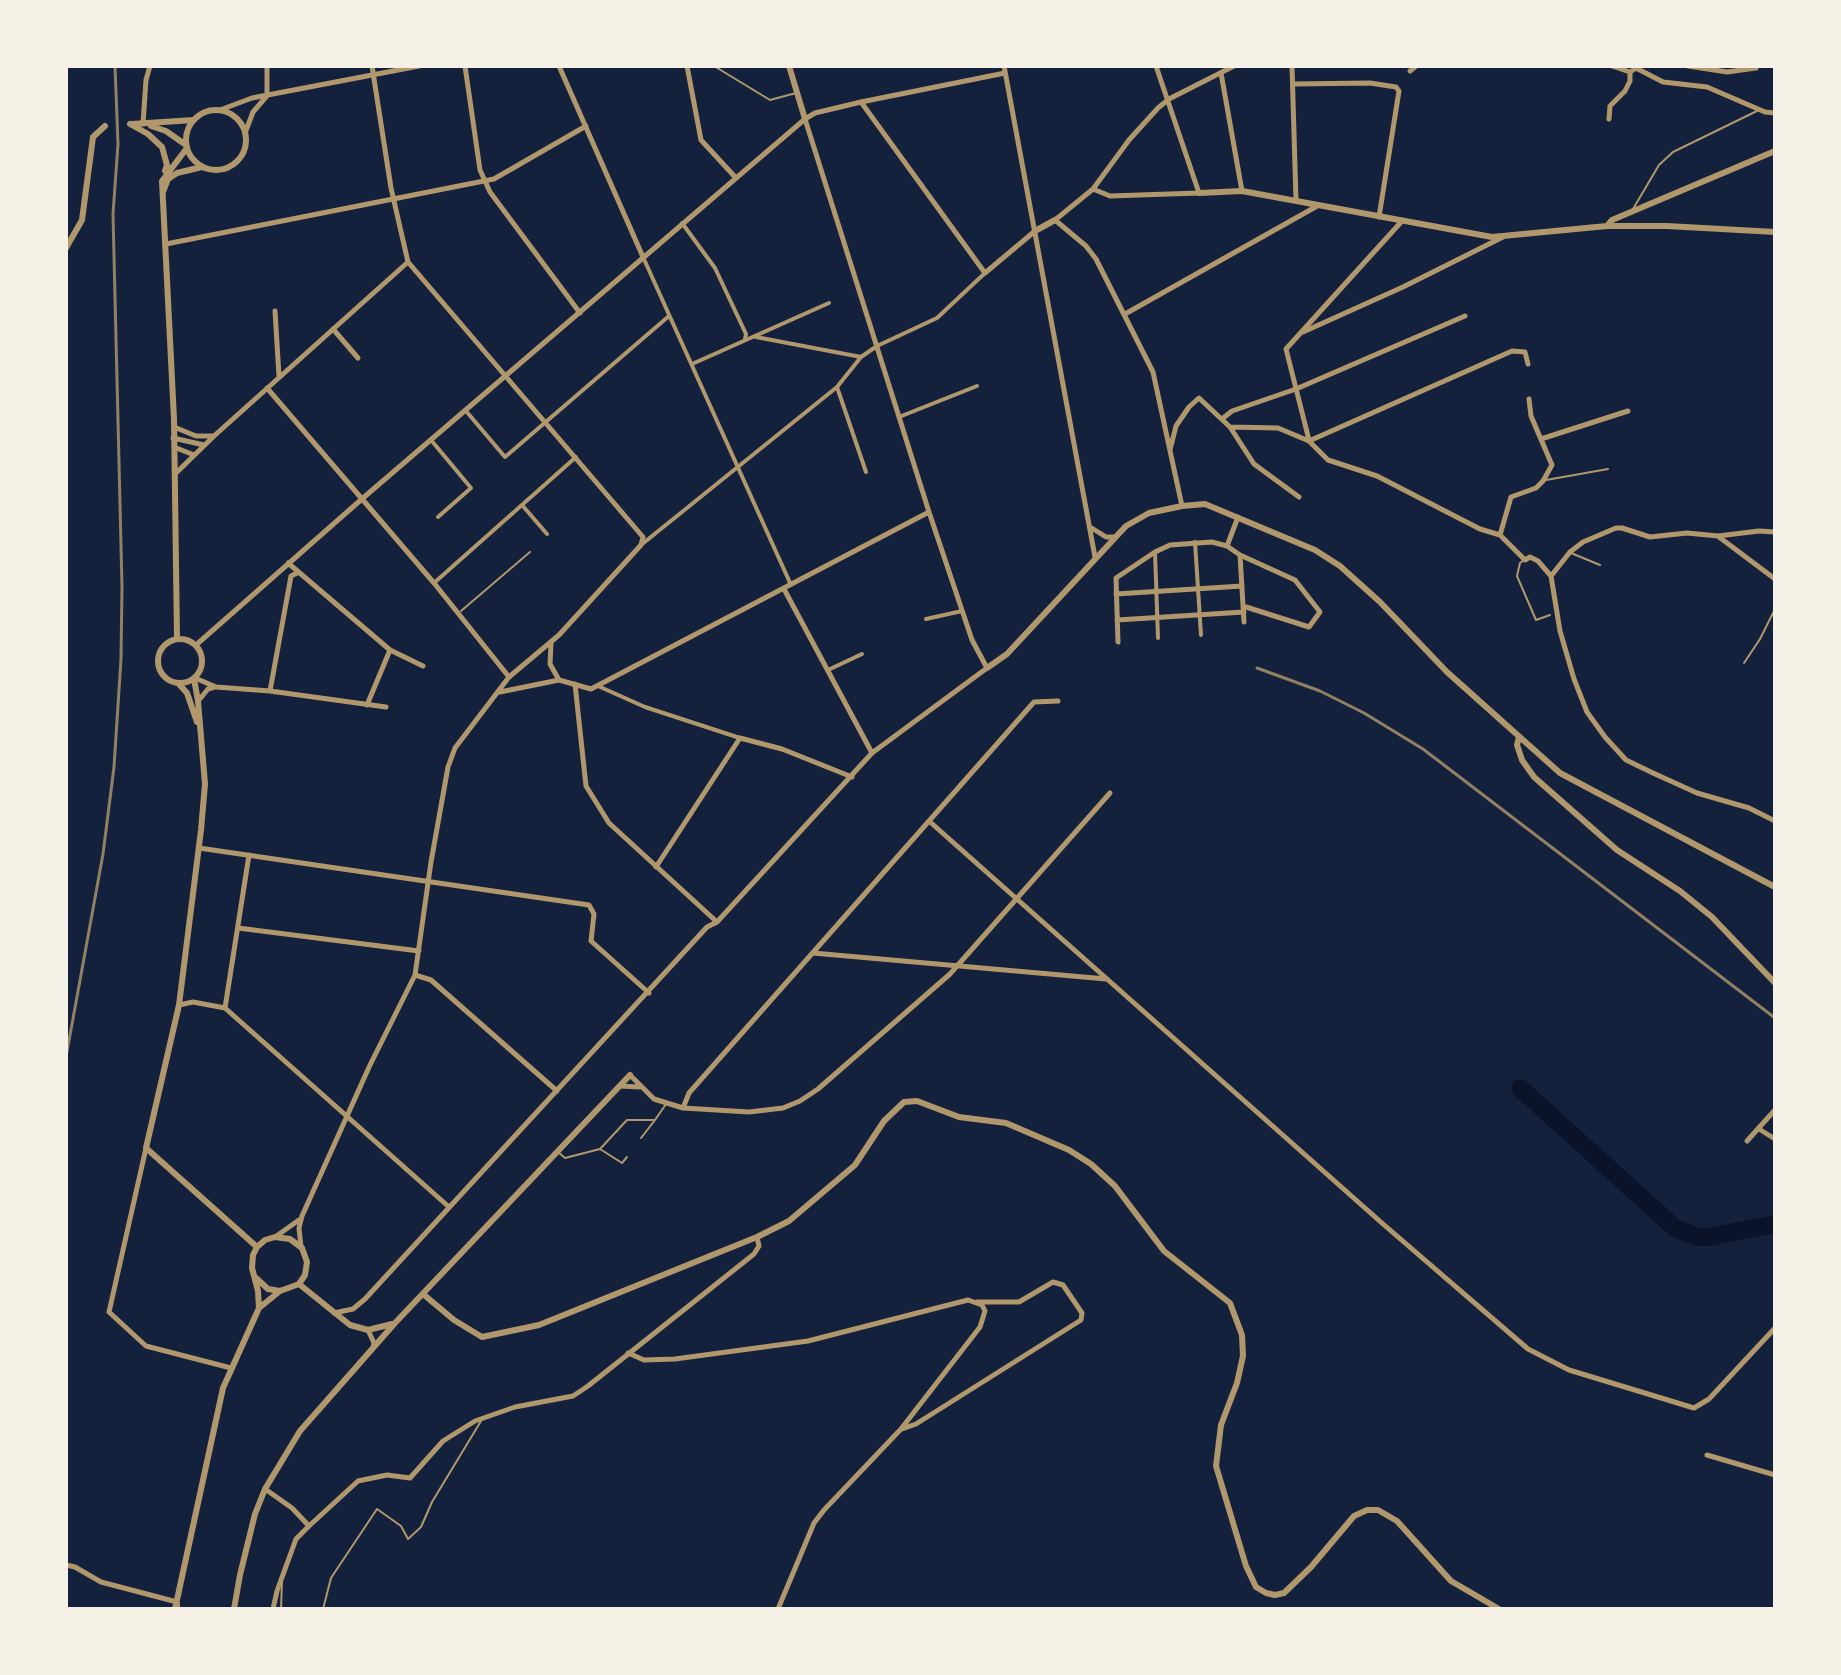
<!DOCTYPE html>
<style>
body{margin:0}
#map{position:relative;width:1841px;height:1675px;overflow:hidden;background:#14213d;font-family:"PT Sans",sans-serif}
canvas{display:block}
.frame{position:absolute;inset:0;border:68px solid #f6f1e7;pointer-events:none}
</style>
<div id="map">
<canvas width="1841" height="1675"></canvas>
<div class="frame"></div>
</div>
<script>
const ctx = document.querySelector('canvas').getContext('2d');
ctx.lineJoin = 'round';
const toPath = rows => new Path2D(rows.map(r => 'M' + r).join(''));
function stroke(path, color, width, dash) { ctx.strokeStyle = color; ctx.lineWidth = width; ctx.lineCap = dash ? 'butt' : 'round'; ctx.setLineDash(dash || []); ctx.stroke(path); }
stroke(toPath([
 [1520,1088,1675,1228,1698,1237,1709,1237,1775,1224]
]), '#0b132b', 18);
stroke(toPath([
 [714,66,770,100,796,93],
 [1633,209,1659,165,1673,152,1759,110],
 [1546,480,1608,469],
 [1571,553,1600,565],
 [1524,560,1520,563,1517,576,1536,620,1550,615],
 [461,611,530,552],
 [1744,663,1760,639,1775,609],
 [641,1138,655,1120],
 [600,1149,627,1120,655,1120,666,1104],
 [558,1152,565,1158,600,1149,622,1163,627,1157],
 [281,1609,282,1582],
 [323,1609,331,1578,377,1509,401,1526,408,1539,421,1527,432,1502,481,1421]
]), '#b1986c', 2);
stroke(toPath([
 [682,223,715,268,746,334,745,339],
 [643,257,791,585],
 [756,337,861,357],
 [692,364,829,303],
 [837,387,866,472],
 [466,411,505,457,669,316],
 [899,417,977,386],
 [431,440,471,488,438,517],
 [522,505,547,534],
 [1195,542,1201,635],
 [641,545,837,387,861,357,877,346,937,318,985,273],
 [1155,552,1158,638],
 [434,583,576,457],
 [926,619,962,611],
 [828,670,862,654],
 [598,686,645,707,740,738]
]), '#b1986c', 4);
stroke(toPath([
 [267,66,267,96],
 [465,66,480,170,490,192,580,313],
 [559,66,643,257],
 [687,66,701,140,736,178],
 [1004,66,1095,557],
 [1292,66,1296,200],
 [1612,66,1630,72],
 [1688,66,1727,72,1756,68],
 [1636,68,1663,82,1707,87,1765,112,1775,113],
 [1410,71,1416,66],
 [1221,73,1242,191],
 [1293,84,1370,83,1396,87,1399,91,1379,217],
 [861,102,985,273,1035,231],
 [220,110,252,98,419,66],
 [1609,119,1610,106,1625,91,1630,81,1630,72,1638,67],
 [143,124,146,80,150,66],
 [245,133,253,112,266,97],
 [1093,189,1110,196,1199,193,1156,66],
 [166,244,494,179,586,126],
 [275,311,279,376],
 [1125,314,1319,205],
 [333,329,358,358],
 [1303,332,1403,287,1503,237],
 [267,388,434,583,509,677],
 [1222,419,1232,411,1296,389,1465,316],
 [174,427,196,436,213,436],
 [1230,427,1278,428,1309,441,1328,460,1377,476,1480,529,1500,535,1525,560,1530,557,1538,561,1551,576],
 [173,438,204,445],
 [1541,439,1628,411],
 [1309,440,1286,349,1402,221],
 [1309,441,1512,351,1525,352,1528,364],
 [174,447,194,455],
 [1170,450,1176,426,1189,407,1199,398,1230,427,1254,464,1299,497],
 [175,474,214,436,408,262],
 [1182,506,1153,372,1096,259,1086,246,1055,220,1093,189,1129,140,1158,108,1169,99,1234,66],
 [1090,527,1106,537,1114,537],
 [1500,535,1511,497,1536,488,1543,481,1552,465,1531,416,1529,399],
 [1719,537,1775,579],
 [1227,546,1238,517],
 [1240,555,1244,622],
 [288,563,390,650,423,666],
 [1551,576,1560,631,1574,679,1587,712,1605,737,1626,760,1653,773,1697,793,1749,808,1775,821],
 [1551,576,1570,552,1583,542,1616,528,1622,528,1650,537,1687,533,1718,536,1759,531,1775,532],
 [784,589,872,753],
 [1116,594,1242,586],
 [1117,620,1244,612],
 [1118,642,1116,578,1155,552,1170,545,1212,542,1227,546,1240,555,1295,580,1320,612,1309,627,1243,606],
 [551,644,550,664,559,680],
 [196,645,363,498,805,119,815,113,861,102,1005,73],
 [195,678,216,687,270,691,386,707],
 [575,684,586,786,609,823,717,922],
 [270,691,291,576,299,572],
 [500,692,559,680,591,689,929,512],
 [199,700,208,689,215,687],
 [367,705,390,650],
 [929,821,1383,1224,1528,1349,1569,1370,1694,1408,1709,1399,1775,1328],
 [199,848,589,905,594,914,591,941,649,993],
 [656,867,740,738,782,749,852,777],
 [238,928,419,951],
 [813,953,1106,979],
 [415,975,431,980,557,1091],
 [179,1005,193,1002,225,1008,449,1207],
 [225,1008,249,855],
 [630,1075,654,1099,683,1108,749,1112,783,1108,800,1101,818,1089,950,974,1110,793],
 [620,1086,639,1087],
 [683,1108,689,1093,1034,702,1058,701],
 [1759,1129,1775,1139],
 [1747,1141,1774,1111],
 [146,1148,109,1312,146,1346,231,1368],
 [275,1237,299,1220],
 [301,1247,299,1228,302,1216,370,1065,415,975,431,862,448,767,455,748,509,677,559,635,641,545,643,537,408,262,391,188,372,66],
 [334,1313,353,1309,365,1299,707,927,717,922,872,753,987,668,972,640,929,512,805,119],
 [368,1330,374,1343,373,1348],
 [628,1353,644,1360,675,1359,808,1341,968,1300,982,1305,985,1311,980,1327,901,1429,824,1510,814,1523,778,1609],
 [902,1429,916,1424,1081,1320,1082,1313,1063,1285,1053,1282,1019,1302,977,1302],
 [1707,1455,1775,1475],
 [265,1489,292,1508,309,1526,296,1539,277,1591,273,1609],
 [309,1526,358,1481,387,1475,410,1478,443,1441,475,1421,515,1407,573,1396,588,1386,754,1254,759,1246,757,1237],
 [66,1565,75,1567,101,1582,177,1602,178,1609]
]), '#b1986c', 5);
stroke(toPath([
 [789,66,805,119],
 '186 140a30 30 0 1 1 60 0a30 30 0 1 1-60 0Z',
 [130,124,148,134,162,147,167,165,165,171],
 [132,124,194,120],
 [151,126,166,131,186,145],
 [163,192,168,179,177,173,202,167],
 [1199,193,1242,191,1492,237,1607,226,1667,226,1775,232],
 [1607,226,1612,220,1775,151],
 [1035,231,1055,220],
 [66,248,82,220,93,137,105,126],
 [177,638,174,419,162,181,187,148],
 '158 661a22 22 0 1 1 44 0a22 22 0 1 1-44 0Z',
 [987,668,1007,654,1126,526,1149,513,1182,506,1205,504,1315,550,1340,566,1380,602,1447,672,1560,773,1775,887],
 [194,679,198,701,205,784,201,830,179,1005,146,1148,257,1247],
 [178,683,187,693,197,722],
 [1519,737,1517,745,1522,760,1534,777,1617,850,1680,891,1712,917,1775,983],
 [256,1278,268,1289,280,1291,299,1284,305,1275,307,1262,302,1248,290,1239,275,1237,265,1240,257,1247,253,1255,252,1268,258,1291,259,1308],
 [299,1284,350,1325,368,1330,392,1324],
 [423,1294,454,1320,482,1337,539,1325,757,1237,789,1221,855,1165,884,1121,904,1102,917,1101,959,1117,1006,1123,1069,1150,1091,1164,1115,1186,1164,1251,1230,1303,1242,1335,1243,1356,1237,1383,1221,1425,1216,1466,1246,1566,1256,1587,1266,1593,1275,1595,1284,1593,1311,1567,1354,1516,1367,1510,1378,1510,1397,1521,1451,1581,1499,1609],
 [175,1609,223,1388,259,1308,280,1291],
 [234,1609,240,1575,255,1514,265,1489,300,1431,395,1323,630,1075]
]), '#b1986c', 6);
stroke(toPath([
 [1257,668,1320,691,1364,713,1423,749,1775,1018],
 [66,1057,103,854,114,767,121,659,122,587,113,214,118,144,115,66]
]), '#918062', 3);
</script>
